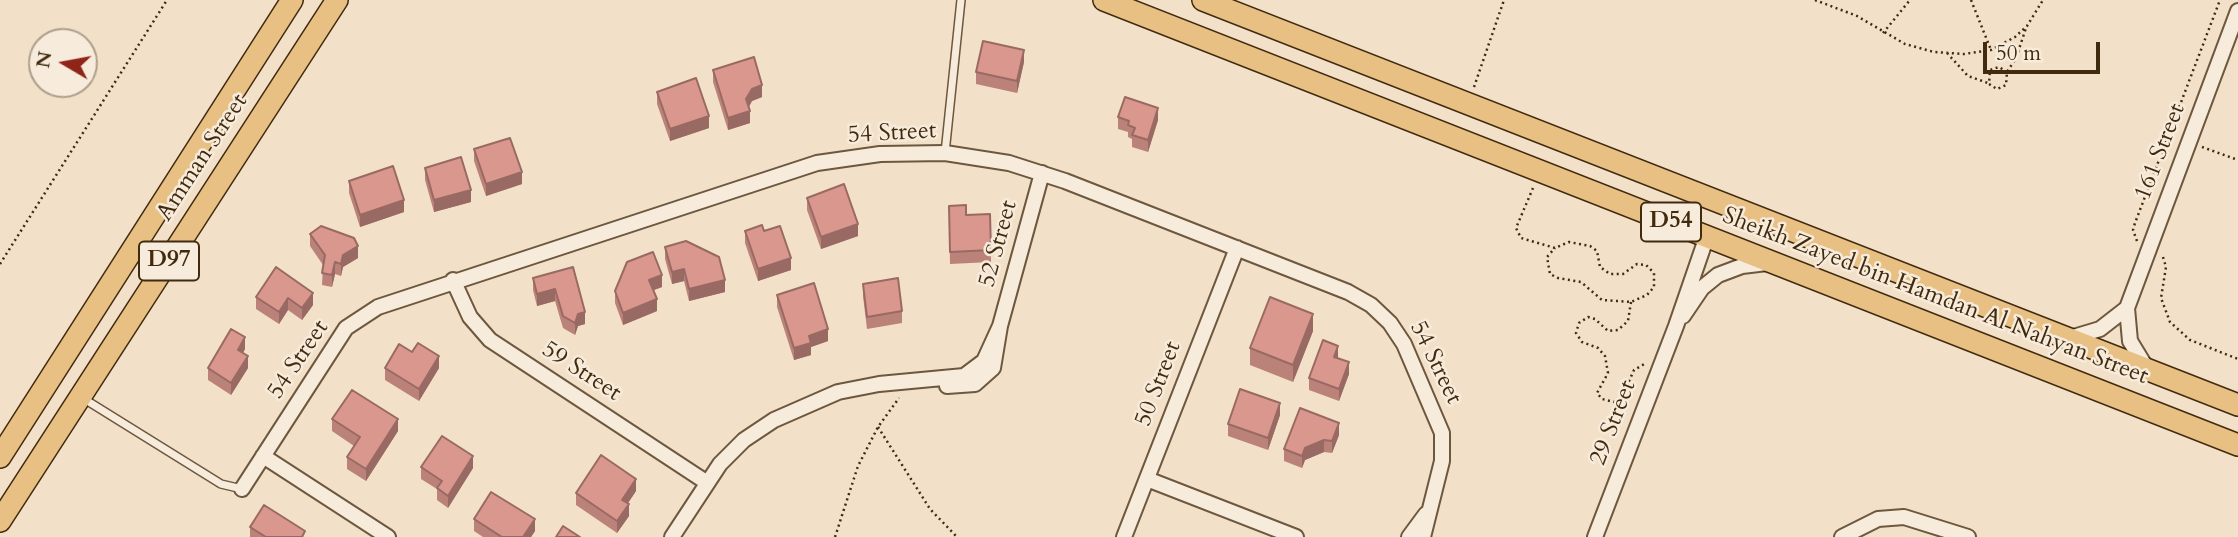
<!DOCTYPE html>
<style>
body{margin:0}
#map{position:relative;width:2238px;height:537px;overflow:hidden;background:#f2e0c9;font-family:Cardo,serif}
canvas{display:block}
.north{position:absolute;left:28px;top:28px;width:70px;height:70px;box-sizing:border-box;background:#f7ebdc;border:2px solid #ae9e8a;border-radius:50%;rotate:280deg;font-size:19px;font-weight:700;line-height:28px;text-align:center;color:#412b0f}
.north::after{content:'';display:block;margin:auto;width:24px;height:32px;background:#8f2418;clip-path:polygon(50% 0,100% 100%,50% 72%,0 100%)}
.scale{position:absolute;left:1983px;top:42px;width:117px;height:32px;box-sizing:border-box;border:4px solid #412b0f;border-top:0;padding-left:9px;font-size:21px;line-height:24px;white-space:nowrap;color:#412b0f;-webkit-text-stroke:5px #f7ebdc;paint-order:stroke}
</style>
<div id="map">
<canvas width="2238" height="537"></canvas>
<div class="north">N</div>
<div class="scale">50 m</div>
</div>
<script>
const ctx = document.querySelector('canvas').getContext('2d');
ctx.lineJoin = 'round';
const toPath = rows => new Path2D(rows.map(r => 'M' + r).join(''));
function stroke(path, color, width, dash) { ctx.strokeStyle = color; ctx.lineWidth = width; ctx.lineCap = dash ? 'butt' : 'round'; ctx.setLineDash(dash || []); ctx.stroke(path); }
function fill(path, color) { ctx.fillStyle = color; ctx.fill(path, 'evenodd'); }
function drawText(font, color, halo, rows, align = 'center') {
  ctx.font = font + ' Cardo,serif'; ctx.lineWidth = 5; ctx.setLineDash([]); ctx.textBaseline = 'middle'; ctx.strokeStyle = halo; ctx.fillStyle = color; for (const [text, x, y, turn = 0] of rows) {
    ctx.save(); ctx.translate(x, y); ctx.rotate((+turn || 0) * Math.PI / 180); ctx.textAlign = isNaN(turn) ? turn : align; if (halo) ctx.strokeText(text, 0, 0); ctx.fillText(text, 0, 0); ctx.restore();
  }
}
const service = toPath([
 [945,153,961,0],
 [81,397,221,484,242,489]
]);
const minor = toPath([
 [453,280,470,317,490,340,706,482],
 [1683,316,1702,288,1718,275,1742,266,1767,263],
 [2070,338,2100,329,2127,308],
 [2147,369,2130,341,2127,308,2238,11],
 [947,386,975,384,993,368,1000,326,1042,173],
 [263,456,388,537],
 [1147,479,1296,537],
 [242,489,346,328,378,307,817,163,880,154,945,153,1009,163,1065,181,1348,292,1371,305,1390,323,1404,344,1442,433,1442,461,1423,537],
 [672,537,720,464,744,440,774,420,838,392,879,384,964,376,984,361,1000,326],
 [1124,537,1237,248],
 [1409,537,1426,514],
 [1595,537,1676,326,1707,236],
 [1842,537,1878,519,1904,517,1968,537]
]);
const primary = toPath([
 [1104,0,2238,445],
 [1203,0,2238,405],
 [0,457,292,0],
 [0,521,337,0]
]);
stroke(service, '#6d583e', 10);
stroke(minor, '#6d583e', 18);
stroke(primary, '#412b0f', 24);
stroke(toPath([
 [1815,0,1857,16,1905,44,1934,52,1964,54,1991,50,2015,37,2027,26,2043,0],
 [1971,0,1991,50],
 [1883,33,1910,0],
 [1947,53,1968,76,1988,83],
 [2007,72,1999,67,1990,70,1989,84,1997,89,2006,85,2007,72,2016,58,2026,28],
 [1474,87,1504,0],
 [2202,147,2238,160],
 [1533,188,1516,228,1521,238,1555,248,1569,242,1590,246,1597,251,1600,267,1610,274,1623,274,1637,264,1646,265,1654,273,1654,287,1647,295,1631,302,1602,300,1581,282,1558,278,1550,274,1547,257,1555,248],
 [2137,241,2133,230,2135,223,2220,0],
 [2163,257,2166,267,2161,298,2170,322,2190,340,2238,359],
 [0,264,167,0],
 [1631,302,1628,321,1618,330,1608,331,1595,319,1588,317,1579,323,1576,333,1582,342,1598,348,1605,356,1608,373,1597,393,1602,399,1614,402,1621,399,1634,370,1646,363],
 [878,427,930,509,957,537],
 [835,537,858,466,878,427,899,398]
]), '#412b0f', 2.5, [2, 3.5]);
stroke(service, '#f7ebdc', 7);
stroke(minor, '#f7ebdc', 14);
stroke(primary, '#e9c084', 21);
fill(toPath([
 [1024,62,1017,93,976,84,976,72],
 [713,70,762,97,752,101,749,107,750,123,728,130,713,82],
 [657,92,709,128,670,141,657,104],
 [1118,117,1158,120,1148,152,1132,147,1132,139,1128,137,1128,132,1118,129],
 [474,149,522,184,486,196,474,161],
 [425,168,471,202,434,212,425,180],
 [349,181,404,212,360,227,349,193],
 [807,198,858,236,821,249,807,210],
 [949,206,966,215,990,214,991,262,950,264],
 [745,231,764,231,791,270,758,281,745,243],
 [310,234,358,258,343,267,341,276,335,274,332,287,322,285,323,265,310,246],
 [665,247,725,292,689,301,684,281,672,284,665,259],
 [276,267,313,305,302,320,288,310,279,324,256,309,256,297],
 [573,267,585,324,578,326,575,335,563,328,555,301,537,306,533,290,533,278],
 [863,284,902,311,902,323,867,329,863,296],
 [662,287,653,290,657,311,623,325,615,303,615,291],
 [777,295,828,341,811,347,811,355,794,360,777,307],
 [1313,331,1293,382,1250,365,1250,348],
 [245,349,243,353,248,368,231,395,208,380,208,368],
 [1338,358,1349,374,1339,401,1309,390,1309,378],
 [385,368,439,368,419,401,385,380],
 [1280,415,1268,450,1228,436,1228,424],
 [332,419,398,431,366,481,347,469,347,457,354,446,332,431],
 [1339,435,1332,453,1324,452,1305,460,1302,468,1284,461,1284,449],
 [421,467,473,468,448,508,437,500,437,489,421,479],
 [636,491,628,503,629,516,617,533,576,505,576,493],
 [474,519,535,531,531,537,483,537,474,531],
 [250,527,305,537,250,537]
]), '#bb827a');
fill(toPath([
 [1024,50,1024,62,1017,93,1017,81],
 [762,85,762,97,752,101,746,111,746,99,752,89],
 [1158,108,1158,120,1148,152,1148,140],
 [750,111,750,123,728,130,728,118],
 [709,116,709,128,670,141,670,129],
 [522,172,522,184,486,196,486,184],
 [471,190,471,202,434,212,434,200],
 [404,200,404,212,360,227,360,215],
 [858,224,858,236,821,249,821,237],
 [358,246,358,258,343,267,341,276,341,264,343,255],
 [791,258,791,270,758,281,758,269],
 [335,262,335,274,332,287,332,275],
 [684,269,684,281,672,284,672,272],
 [662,275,662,287,649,292,649,280],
 [725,280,725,292,689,301,689,289],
 [555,289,555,301,537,306,537,294],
 [313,293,313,305,302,320,302,308],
 [288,298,288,310,279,324,279,312],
 [657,299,657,311,623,325,623,313],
 [585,312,585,324,578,326,575,335,575,323,578,314],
 [1313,314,1313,331,1293,382,1293,365],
 [828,329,828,341,811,347,811,355,794,360,794,348,809,336],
 [245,337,245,349,238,362,238,350],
 [1338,346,1338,358,1334,357],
 [248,356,248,368,231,395,231,383],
 [439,356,439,368,419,401,419,389],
 [1349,362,1349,374,1339,401,1339,389],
 [1280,403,1280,415,1268,450,1268,438],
 [398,419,398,431,366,481,366,469],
 [1339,423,1339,435,1332,453,1332,441],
 [1324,440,1324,452,1305,460,1302,468,1302,456,1305,448],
 [473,456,473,468,448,508,448,496],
 [636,479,636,491,622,512,622,500],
 [629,504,629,516,617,533,617,521],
 [535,519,535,531,531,537,523,537]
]), '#996a63');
const building = toPath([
 [983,41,1024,50,1017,81,976,72,983,41],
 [754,57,762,85,752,89,746,99,750,111,728,118,713,70,754,57],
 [696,78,709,116,670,129,657,92,696,78],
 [1125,97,1158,108,1148,140,1132,135,1135,128,1128,125,1129,121,1118,117,1125,97],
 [510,138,522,172,486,184,474,149,510,138],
 [461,157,471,190,434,200,425,168,461,157],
 [393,166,404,200,360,215,349,181,393,166],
 [844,184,858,224,821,237,807,198,844,184],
 [966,205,966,215,990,214,991,250,950,252,949,206,966,205],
 [762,225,764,231,780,226,791,258,758,269,745,231,762,225],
 [321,226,354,238,358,246,343,255,341,264,335,262,332,275,322,273,325,255,310,234,321,226],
 [686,241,719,257,725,280,689,289,684,269,672,272,665,247,686,241],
 [653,252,662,275,649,280,657,299,623,313,615,291,627,262,653,252],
 [276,267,313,293,302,308,288,298,279,312,256,297,276,267],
 [573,267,585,312,578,314,575,323,563,316,555,289,537,294,533,278,573,267],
 [898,278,902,311,867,317,863,284,898,278],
 [814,283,828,329,809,336,811,343,794,348,777,295,814,283],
 [1270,297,1313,314,1293,365,1250,348,1270,297],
 [231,329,245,337,238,350,248,356,231,383,208,368,231,329],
 [1323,340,1338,346,1334,357,1349,362,1339,389,1309,378,1323,340],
 [418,343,439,356,419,389,385,368,399,344,412,352,418,343],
 [1240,389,1280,403,1268,438,1228,424,1240,389],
 [352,390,398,419,366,469,347,457,360,437,332,419,352,390],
 [1300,408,1339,423,1332,441,1324,440,1305,448,1302,456,1284,449,1300,408],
 [442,436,473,456,448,496,437,488,442,481,421,467,442,436],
 [601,455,636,479,622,500,629,504,617,521,576,493,601,455],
 [491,492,535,519,523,537,502,537,474,519,491,492],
 [264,505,305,531,302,537,266,537,250,527,264,505],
 [563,526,580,537,556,537,563,526]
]);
fill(building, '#da978e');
stroke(building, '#996a63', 2);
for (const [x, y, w] of [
 [1671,222,60],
 [169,261,60]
]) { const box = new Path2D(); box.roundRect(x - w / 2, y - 19.5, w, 39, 5); ctx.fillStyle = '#f7ebdc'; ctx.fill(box); stroke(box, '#412b0f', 2); }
drawText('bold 23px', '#412b0f', null, [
 ["D54",1671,222],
 ["D97",169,261]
]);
drawText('24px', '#412b0f', '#f7ebdc', [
 ["54 Street",892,134,-3],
 ["161 Street",2161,152,-69],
 ["Amman Street",203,158,-57],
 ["52 Street",999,244,-75],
 ["Sheikh Zayed bin Hamdan Al Nahyan Street",1935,297,21],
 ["54 Street",299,360,-56],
 ["54 Street",1435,363,64],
 ["59 Street",581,372,33],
 ["50 Street",1159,384,-69],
 ["29 Street",1614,423,-69]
]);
</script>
